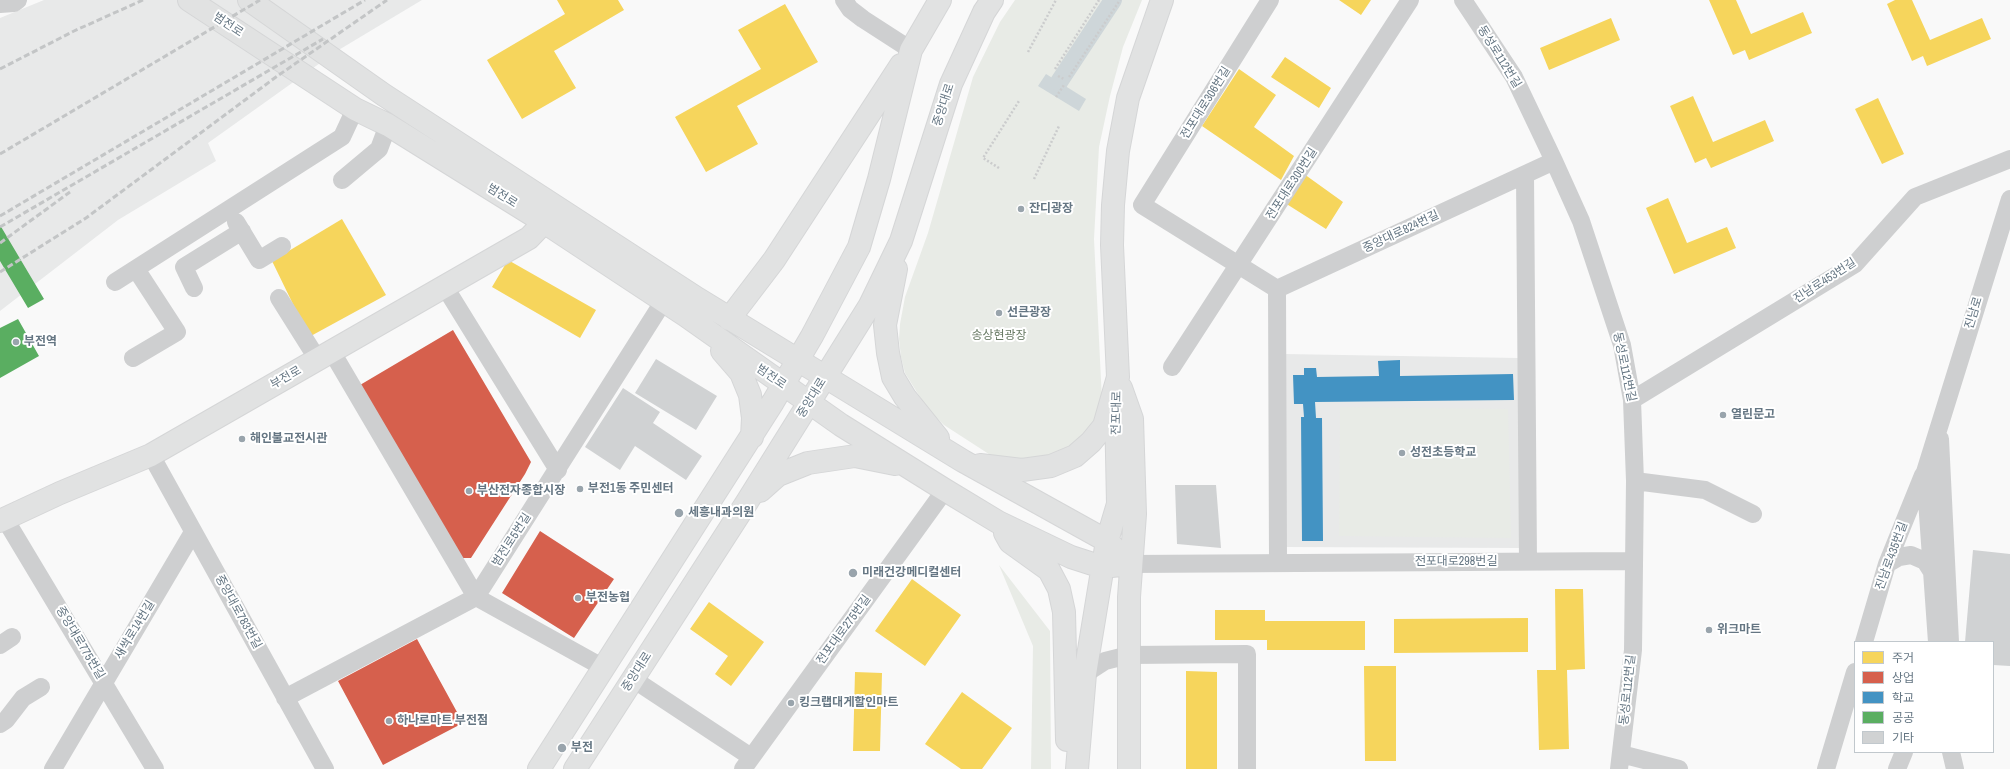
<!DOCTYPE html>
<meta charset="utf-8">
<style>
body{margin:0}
#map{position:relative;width:2010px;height:769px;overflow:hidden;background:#f9f9f9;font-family:"Archivo Narrow","Noto Sans KR",sans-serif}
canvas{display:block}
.legend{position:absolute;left:1854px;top:641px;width:140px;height:112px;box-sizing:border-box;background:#fff;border:1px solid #c1c8cd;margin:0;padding:5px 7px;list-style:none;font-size:12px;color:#657683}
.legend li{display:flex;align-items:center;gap:8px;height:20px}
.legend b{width:20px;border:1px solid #c1c8cd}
</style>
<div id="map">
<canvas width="2010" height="769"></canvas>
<ul class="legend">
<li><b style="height:11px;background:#f6d55c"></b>주거</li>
<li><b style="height:11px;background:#d6604d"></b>상업</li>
<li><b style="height:11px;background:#4393c3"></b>학교</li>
<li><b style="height:11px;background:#5aae61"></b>공공</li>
<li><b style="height:11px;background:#d0d2d3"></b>기타</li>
</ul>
</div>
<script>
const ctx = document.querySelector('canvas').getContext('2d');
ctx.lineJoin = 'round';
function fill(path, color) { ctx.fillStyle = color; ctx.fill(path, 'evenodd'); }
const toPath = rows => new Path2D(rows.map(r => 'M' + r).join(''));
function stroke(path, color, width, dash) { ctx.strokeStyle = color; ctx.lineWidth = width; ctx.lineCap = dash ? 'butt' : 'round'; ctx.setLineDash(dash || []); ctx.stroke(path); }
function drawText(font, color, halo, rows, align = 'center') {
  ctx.font = font + ' "Archivo Narrow","Noto Sans KR",sans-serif'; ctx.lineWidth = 4; ctx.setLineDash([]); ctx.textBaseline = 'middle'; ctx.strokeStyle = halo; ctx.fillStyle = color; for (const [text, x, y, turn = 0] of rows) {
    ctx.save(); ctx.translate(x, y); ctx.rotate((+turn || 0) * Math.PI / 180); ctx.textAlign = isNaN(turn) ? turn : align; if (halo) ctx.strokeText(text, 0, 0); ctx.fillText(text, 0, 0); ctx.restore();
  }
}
fill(toPath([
 [44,0,422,0,337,51,208,143,216,161,118,220,0,311,0,18],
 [1285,354,1518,358,1521,548,1284,547]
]), '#e8e9e9');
fill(toPath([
 [1015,0,1142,0,1123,47,1110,96,1099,147,1094,239,1102,400,1099,416,1076,443,1037,463,995,458,944,425,928,410,905,373,901,357,899,339,900,324,905,297,928,233,973,77,1000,22],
 [1340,407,1508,409,1511,538,1339,536],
 [999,565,1050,631,1051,769,1031,769,1033,646]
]), '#e8ebe6');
fill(toPath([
 [1046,74,1086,99,1079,111,1038,86]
]), '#ced6d9');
fill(toPath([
 [557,0,618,0,624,10,554,51,576,88,522,119,487,60,565,14],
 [1339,0,1371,0,1361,15],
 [1709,0,1736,0,1751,34,1803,12,1812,33,1749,60,1745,50,1733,55],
 [1895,0,1912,0,1930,40,1982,18,1991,39,1927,66,1923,56,1912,61,1887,4],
 [785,4,818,62,737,106,758,144,706,172,675,117,761,69,738,30],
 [1611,18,1620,40,1549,70,1540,48],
 [1285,57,1331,88,1319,108,1271,77],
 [1239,69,1276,95,1254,127,1294,156,1281,180,1202,126],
 [1693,96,1713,142,1765,120,1774,141,1711,168,1706,158,1695,163,1670,106],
 [1878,98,1904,154,1882,164,1855,109],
 [1304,174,1343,202,1326,229,1285,203],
 [1668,198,1687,243,1727,227,1736,248,1674,274,1646,208],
 [342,219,386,295,309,337,272,261],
 [508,260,596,310,580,338,492,287],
 [912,579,961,615,925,666,875,631],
 [1555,589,1583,589,1585,669,1567,670,1569,749,1539,750,1537,670,1556,670],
 [709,602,764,642,731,686,715,674,728,656,690,629],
 [1215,610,1265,610,1265,621,1365,621,1365,650,1267,650,1267,640,1215,640],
 [1528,618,1528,652,1394,653,1394,619],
 [1364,666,1396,666,1396,761,1365,761],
 [1186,671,1217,672,1217,769,1186,769],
 [855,672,882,673,880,751,853,751],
 [962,692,1012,728,982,769,961,769,925,744]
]), '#f6d55c');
fill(toPath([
 [453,330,531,462,525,474,471,558,461,558,360,385],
 [540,531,614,579,574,638,502,593],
 [417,639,463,723,383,765,338,681]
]), '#d6604d');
fill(toPath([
 [1400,360,1400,376,1513,374,1514,400,1315,402,1316,418,1322,418,1323,541,1302,541,1301,417,1304,417,1303,404,1294,404,1293,375,1304,375,1304,368,1316,368,1317,377,1379,376,1378,361]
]), '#4393c3');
fill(toPath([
 [0,225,44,299,28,308,0,261],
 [18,319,39,356,0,378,0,328]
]), '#5aae61');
stroke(toPath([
 [1059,82,1113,0]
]), '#ced6d9', 18);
fill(toPath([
 [656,359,717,396,696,430,635,393],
 [623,388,660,412,653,423,702,456,686,480,635,446,620,470,585,447],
 [1175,485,1216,485,1221,548,1177,544],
 [1973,550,2010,554,2010,666,1993,665,1993,642,1965,642]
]), '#d0d2d3');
const major = toPath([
 [189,0,355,109,388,125,544,222,685,315,841,425,945,490,998,522,1071,557,1102,567,1130,564],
 [249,0,384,95,698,299,963,461,1107,541,1130,564],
 [896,269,885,325,888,353,893,377,905,397,938,438],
 [729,319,774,260,901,65],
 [722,351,741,373,750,395,753,418,752,437],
 [1121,388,1132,419,1135,514,1129,597,1129,769],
 [980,465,1022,470,1051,466,1075,456,1091,442,1104,426,1118,377,1112,245,1113,205,1118,151,1128,98,1162,0],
 [760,491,778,475,808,463,855,456,895,464],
 [0,521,60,493,151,455,529,238,554,212],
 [1005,533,1010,542,1049,570,1059,589,1064,612,1067,740],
 [539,769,773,402,812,336,859,247,879,179,911,50,940,0],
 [575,769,747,502,870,305,901,241,951,84,984,12,992,0],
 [1077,769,1085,674,1107,541,1118,504,1116,406]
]);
stroke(major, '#d5d6d7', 24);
stroke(toPath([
 [1028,52,1056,0],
 [1055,69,1099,0],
 [1058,76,1064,79],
 [1069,77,1120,0],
 [1056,97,1064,85],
 [999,168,983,158,1019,101],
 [1034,179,1059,126]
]), '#cbcccd', 2.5, [2, 2]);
stroke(toPath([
 [844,0,850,9,863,19,911,50],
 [1463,0,1514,77,1554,161,1581,221,1622,345,1632,400,1635,481,1633,650,1619,769],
 [0,4,14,3,18,0],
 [1525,175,1528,561],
 [342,180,379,149,388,125],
 [1142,205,1277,289,1554,161],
 [1142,205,1270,0],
 [236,222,259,260,282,246],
 [115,282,342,137,355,109],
 [445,287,558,470],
 [194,288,184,267,242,231],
 [1277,289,1278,562],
 [279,298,318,360],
 [332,352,476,597],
 [133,358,177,332,136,269],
 [1172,367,1410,0],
 [1632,400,1855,264,1915,197,2010,159],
 [1940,439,1950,642],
 [151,455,325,769],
 [1635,481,1705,490,1753,514],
 [5,519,155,769],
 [1130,564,1634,561],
 [1887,564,1899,557,1911,555,1925,561,1932,572],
 [476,597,604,668],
 [1864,642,1887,564,1923,475],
 [1937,642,1925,472,2010,199],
 [0,645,12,637],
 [1085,674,1105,661,1129,655,1247,654,1247,769],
 [633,679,751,757],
 [285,698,476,597,663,302],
 [0,724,6,720,23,698,41,687],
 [1951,752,1955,769],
 [1621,754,1679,769],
 [53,769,193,532],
 [743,769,945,490],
 [1826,769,1855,672],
 [1897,769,1904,752]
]), '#cecfd0', 18);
stroke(major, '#e1e2e2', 22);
stroke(toPath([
 [0,69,74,31,143,0],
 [0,154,260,0],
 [0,216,365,0],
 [0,227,323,39],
 [0,243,70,192],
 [0,272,86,218,276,77,387,0]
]), '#c3c5c6', 3, [6, 3]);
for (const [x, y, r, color] of [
 [1021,209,4,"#99a4ac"],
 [999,313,4,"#99a4ac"],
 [16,342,4,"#99a4ac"],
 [1723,415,4,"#99a4ac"],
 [242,439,4,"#99a4ac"],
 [1402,453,4,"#99a4ac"],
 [580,489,4,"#99a4ac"],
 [469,491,4,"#99a4ac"],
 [679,513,5,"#99a4ac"],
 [853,573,5,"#99a4ac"],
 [578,598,4,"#99a4ac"],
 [1709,630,4,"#99a4ac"],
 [791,703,4,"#99a4ac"],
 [389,721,4,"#99a4ac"],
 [562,748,5,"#99a4ac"]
]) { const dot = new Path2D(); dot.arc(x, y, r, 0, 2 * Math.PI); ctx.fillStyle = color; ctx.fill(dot); stroke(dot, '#fff', 1.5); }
drawText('12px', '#657683', '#fff', [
 ["범전로",228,25,34],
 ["동성로112번길",1499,57,58],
 ["전포대로306번길",1206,103,-58],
 ["중앙대로",944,105,-72],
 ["전포대로300번길",1292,184,-57],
 ["범전로",502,196,32],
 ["중앙대로824번길",1401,232,-25],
 ["진남로453번길",1825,281,-33],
 ["진남로",1974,313,-73],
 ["동성로112번길",1624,367,78],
 ["범전로",771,377,35],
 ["부전로",286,378,-30],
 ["중앙대로",812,398,-58],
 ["전포대로",1117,413,-89],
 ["범전로5번길",512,540,-57],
 ["진남로435번길",1892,556,-70],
 ["전포대로298번길",1456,562],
 ["중앙대로783번길",238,612,61],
 ["새싹로14번길",135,630,-59],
 ["전포대로275번길",844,630,-54],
 ["중앙대로775번길",80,643,59],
 ["중앙대로",637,672,-57],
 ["동성로112번길",1628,690,-84]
]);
drawText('bold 12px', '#657683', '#fff', [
 ["잔디광장",1029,209],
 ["선큰광장",1007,313],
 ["부전역",24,342],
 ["열린문고",1731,415],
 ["해인불교전시관",250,439],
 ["성전초등학교",1410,453],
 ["부전1동 주민센터",588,489],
 ["부산전자종합시장",477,491],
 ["세흥내과의원",688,513],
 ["미래건강메디컬센터",862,573],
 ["부전농협",586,598],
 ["위크마트",1717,630],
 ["킹크랩대게할인마트",799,703],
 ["하나로마트 부전점",397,721],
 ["부전",571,748]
], 'left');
drawText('12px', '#687a64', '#fff', [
 ["송상현광장",999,336]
]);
</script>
